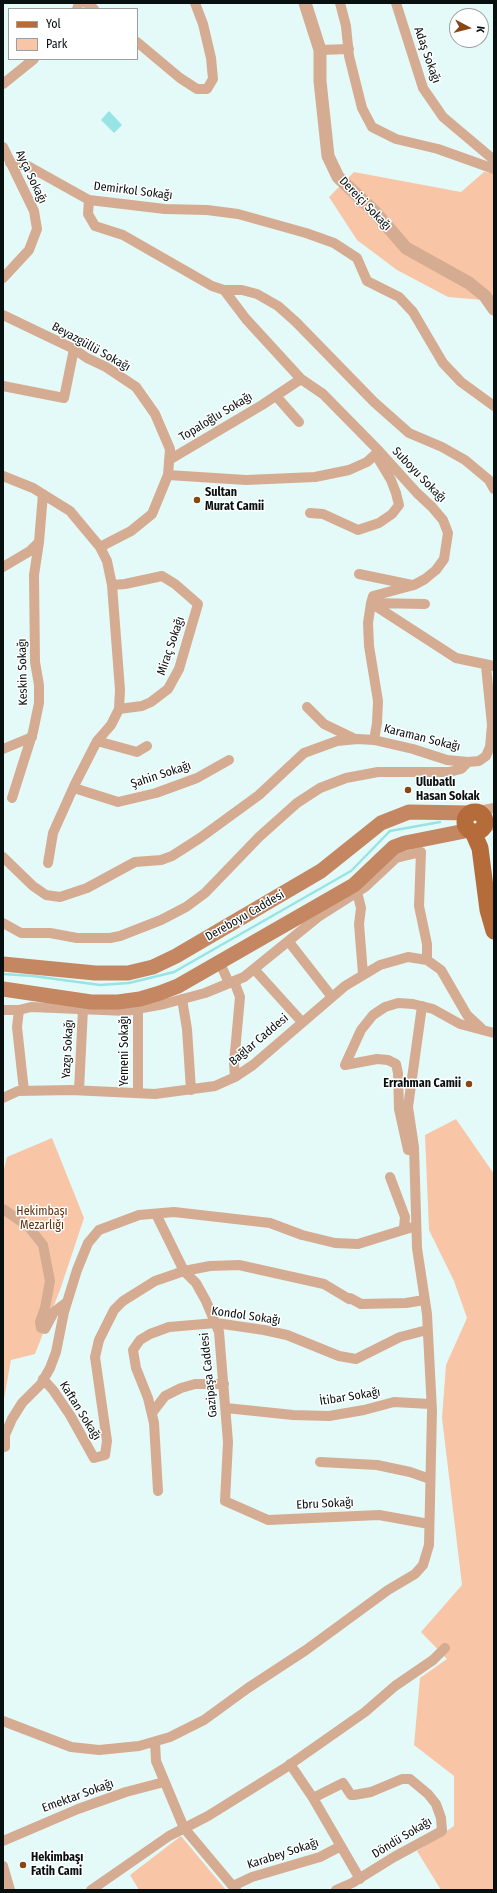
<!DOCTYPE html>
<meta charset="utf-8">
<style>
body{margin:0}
#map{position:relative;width:497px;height:1893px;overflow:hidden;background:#e4faf9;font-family:"Fira Sans Condensed",sans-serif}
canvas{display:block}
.frame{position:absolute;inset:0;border:4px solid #080f0f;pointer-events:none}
.legend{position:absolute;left:8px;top:8px;width:130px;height:52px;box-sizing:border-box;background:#fff;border:1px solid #9c9f9f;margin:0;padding:5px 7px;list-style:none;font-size:12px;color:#080f0f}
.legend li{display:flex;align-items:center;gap:8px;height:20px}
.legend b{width:20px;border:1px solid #9c9f9f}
.north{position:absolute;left:449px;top:8px;width:40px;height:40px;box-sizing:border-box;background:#fff;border:1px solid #9c9f9f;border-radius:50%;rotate:97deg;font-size:11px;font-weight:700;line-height:16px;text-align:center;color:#080f0f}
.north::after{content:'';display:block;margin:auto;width:14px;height:18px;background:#884613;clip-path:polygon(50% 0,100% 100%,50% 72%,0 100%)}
</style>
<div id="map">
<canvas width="497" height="1893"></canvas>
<div class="frame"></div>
<ul class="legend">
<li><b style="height:5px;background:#b56c3a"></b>Yol</li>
<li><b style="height:11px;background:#f8c5a6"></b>Park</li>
</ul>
<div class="north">K</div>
</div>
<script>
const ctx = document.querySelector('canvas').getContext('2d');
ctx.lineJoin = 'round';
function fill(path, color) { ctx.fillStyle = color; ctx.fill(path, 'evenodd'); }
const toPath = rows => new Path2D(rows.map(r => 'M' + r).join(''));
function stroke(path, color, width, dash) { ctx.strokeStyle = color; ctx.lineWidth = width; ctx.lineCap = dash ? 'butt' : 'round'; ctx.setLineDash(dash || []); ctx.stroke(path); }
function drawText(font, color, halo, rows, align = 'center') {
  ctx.font = font + ' "Fira Sans Condensed",sans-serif'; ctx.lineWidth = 3; ctx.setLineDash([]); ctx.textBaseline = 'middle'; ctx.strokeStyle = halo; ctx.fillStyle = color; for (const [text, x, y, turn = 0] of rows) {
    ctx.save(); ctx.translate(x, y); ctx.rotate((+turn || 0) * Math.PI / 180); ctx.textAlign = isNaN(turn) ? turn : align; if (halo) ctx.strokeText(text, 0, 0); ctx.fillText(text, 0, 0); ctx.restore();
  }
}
fill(toPath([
 [354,172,461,192,484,172,494,173,494,301,448,297,397,270,357,240,329,197],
 [456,1119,494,1174,494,1890,441,1890,417,1851,454,1826,454,1776,414,1745,420,1678,447,1659,421,1632,462,1585,442,1418,446,1365,467,1318,454,1281,429,1230,425,1135],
 [52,1138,84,1218,60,1290,35,1354,11,1360,3,1404,3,1173,7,1157],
 [181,1836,226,1890,139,1890,130,1875]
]), '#f8c5a6');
fill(toPath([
 [109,111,122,125,114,133,101,120]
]), '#98e3e3');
stroke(toPath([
 [3,974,33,976,100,985,129,983,174,972,351,871,390,831,440,822]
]), '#98e3e3', 2.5);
stroke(toPath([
 [86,3,94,9],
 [340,3,346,26,349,56,362,108,372,127,396,139,438,149,494,169],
 [396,3,423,88,443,117,494,160],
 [77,9,79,3],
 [137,42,180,78,197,89,207,89,213,79,211,58,203,24,195,3],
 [320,50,349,49],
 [3,84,34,59],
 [3,147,34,211,37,229,29,250,3,278],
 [10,163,28,166,89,200,165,209,207,210,238,214,306,233,334,243,357,258,367,281,399,297,413,312,443,363,461,382,494,406],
 [89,200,88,214,95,226,123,235,212,286,224,290,242,290,257,294,278,306,296,322,374,402,409,433,442,447,465,460,489,480,494,489],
 [224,290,246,319,301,379,323,394,379,451,417,493,432,507,443,520,448,533,444,559,436,570,425,579,414,585,373,596,371,603,368,623,369,646,378,701,377,723,374,740],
 [3,315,74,349,87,358,106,367,136,387,155,414,170,449,168,475,152,514,131,531,100,547],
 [3,386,64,398,74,349],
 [276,396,299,422],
 [169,460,262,405,301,379],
 [168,475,246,480,315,477,349,470,367,462,379,451],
 [3,476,33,488,70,511,100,547,107,561,112,585,120,690,119,709,111,725,97,741,75,784,53,833,48,863],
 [310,513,323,514,358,530,379,523,392,514,399,505,396,493,391,480,376,455],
 [3,567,30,551,39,542,43,494],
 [359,574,412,585],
 [112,585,125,584,162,576,175,584,198,604,179,669,168,689,151,702,142,706,119,709],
 [371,603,456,658,494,666],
 [371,603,425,604],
 [307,707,324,724,355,739],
 [97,741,137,752,147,746],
 [3,749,32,737],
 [74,788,118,802,156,793,197,778,229,760],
 [12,798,33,732,39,703,39,685,35,662,34,575,39,542],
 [473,812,494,808],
 [484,827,494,825],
 [3,857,33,886,46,895,60,897,87,888,135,862,161,860,172,856,200,838,259,795,304,753,337,741,358,739,374,740,413,749,447,760,468,762,479,761,486,756,490,747,492,725,486,666],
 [357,892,361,908,359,924,363,974],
 [3,923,21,933,50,933,77,938,110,938,120,936,161,920,186,907,205,893,259,837,297,803,320,788,346,778,378,772,449,772,461,769,468,762],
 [289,942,332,997],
 [219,961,229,983],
 [254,969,302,1022],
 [234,981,240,997,234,1063,235,1077],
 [182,999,187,1029,191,1090],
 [3,1010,19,1010],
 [345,1065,361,1030,373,1015,385,1007,398,1003,413,1004,433,1009,460,1024,494,1033],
 [345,1065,377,1059,388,1060,396,1064,398,1073,399,1109,408,1150],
 [79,1090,83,1009],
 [24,1091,17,1027,19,1010,31,1007,126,1011,164,1004,205,993,244,977,318,917,365,887,396,858,421,852,419,906,427,944,427,960],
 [138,1093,138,1009],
 [3,1098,18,1091,71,1090,155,1094,215,1086,235,1077,253,1065,345,986,380,965,408,957,427,960,441,970,467,1015,481,1028],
 [390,1177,405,1217,404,1228],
 [3,1209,28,1226,43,1245,50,1281,45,1308,40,1322,41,1328,45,1329,54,1312,67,1302],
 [156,1214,184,1271,196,1283,206,1301,219,1332,228,1442,225,1501,268,1520,379,1515,429,1524],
 [43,1379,53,1390,70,1415,94,1458,105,1455,107,1441,95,1357,99,1340,114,1310,123,1301,155,1281,184,1271,210,1266,239,1265,324,1284,349,1299,350,1298,361,1304,406,1303,424,1300],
 [226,1408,293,1415,329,1416,364,1410,394,1402,430,1404],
 [152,1413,165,1396,181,1388,195,1384,224,1384],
 [5,1447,5,1435,12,1419,22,1403,41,1384,50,1368,56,1352,64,1312,77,1270,88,1243,99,1230,139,1215,174,1212,270,1223,302,1235,335,1243,358,1244,416,1226],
 [320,1462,377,1465,410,1472,430,1479],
 [158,1491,154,1423,148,1398,136,1368,133,1350,140,1340,150,1334,169,1327,216,1323,264,1330,287,1335,339,1356,356,1359,400,1337,427,1330],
 [3,1721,71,1747,99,1750,139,1746,170,1737,204,1720,248,1688,306,1650,388,1590,415,1574,423,1565,429,1545,432,1411,427,1314,417,1248,414,1147,408,1107,422,1006],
 [155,1742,156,1761,184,1828,236,1890],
 [290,1764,313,1798,343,1783,351,1795,354,1795,371,1792,402,1779,410,1779,428,1794,436,1804,441,1818,442,1831,394,1857,352,1883,336,1890],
 [313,1798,360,1879],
 [3,1841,78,1809,126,1792,164,1782],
 [3,1866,10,1890],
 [233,1886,252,1877,320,1857,341,1846],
 [91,1890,169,1836,208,1816,285,1768,365,1712,395,1686,433,1660,445,1648]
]), '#d5ac92', 10);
stroke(toPath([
 [305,3,320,50,320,81,328,156,338,177,375,212,406,248,469,283,485,296,494,309]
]), '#d5ac92', 13);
stroke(toPath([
 [3,964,95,973,128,973,153,967,176,956,321,871,381,823,409,812,470,813],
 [3,989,91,1002,118,1002,140,999,160,993,178,986,354,885,394,847,405,843,470,830]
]), '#c48761', 15);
stroke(toPath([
 '465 822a10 10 0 1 1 20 0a10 10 0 1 1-20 0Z',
 [473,832,480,848,488,910,494,931]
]), '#b56c3a', 17);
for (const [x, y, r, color] of [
 [197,500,4,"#884613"],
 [408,790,4,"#884613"],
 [469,1084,4,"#884613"],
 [23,1865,4,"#884613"]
]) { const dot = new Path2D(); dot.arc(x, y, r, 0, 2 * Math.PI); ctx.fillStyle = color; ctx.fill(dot); stroke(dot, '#fff', 1.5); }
drawText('12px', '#080f0f', '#fff', [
 ["Adaş Sokağı",427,55,71],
 ["Ayça Sokağı",31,177,65],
 ["Demirkol Sokağı",133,191,7],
 ["Dereiçi Sokağı",365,204,46],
 ["Beyazgüllü Sokağı",91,347,29],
 ["Topaloğlu Sokağı",216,417,-31],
 ["Suboyu Sokağı",419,475,46],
 ["Miraç Sokağı",171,646,-71],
 ["Keskin Sokağı",23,672,-91],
 ["Karaman Sokağı",422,738,14],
 ["Şahin Sokağı",161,775,-18],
 ["Dereboyu Caddesi",245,916,-30],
 ["Bağlar Caddesi",259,1040,-40],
 ["Yazgı Sokağı",68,1049,-87],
 ["Yemeni Sokağı",125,1051,-90],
 ["Kondol Sokağı",246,1316,8],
 ["Gazipaşa Caddesi",209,1375,-96],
 ["İtibar Sokağı",350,1397,-9],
 ["Kaftan Sokağı",80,1411,58],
 ["Ebru Sokağı",325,1504,-3],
 ["Emektar Sokağı",78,1796,-20],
 ["Döndü Sokağı",402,1838,-31],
 ["Karabey Sokağı",283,1854,-18]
]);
drawText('bold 12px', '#080f0f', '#fff', [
 ["Sultan",205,493],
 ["Murat Camii",205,507],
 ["Ulubatlı",416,783],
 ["Hasan Sokak",416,797],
 ["Errahman Camii",461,1084,"right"],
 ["Hekimbaşı",31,1858],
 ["Fatih Cami",31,1872]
], 'left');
drawText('12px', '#60310c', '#fff', [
 ["Hekimbaşı",42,1212],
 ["Mezarlığı",42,1226]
]);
</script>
